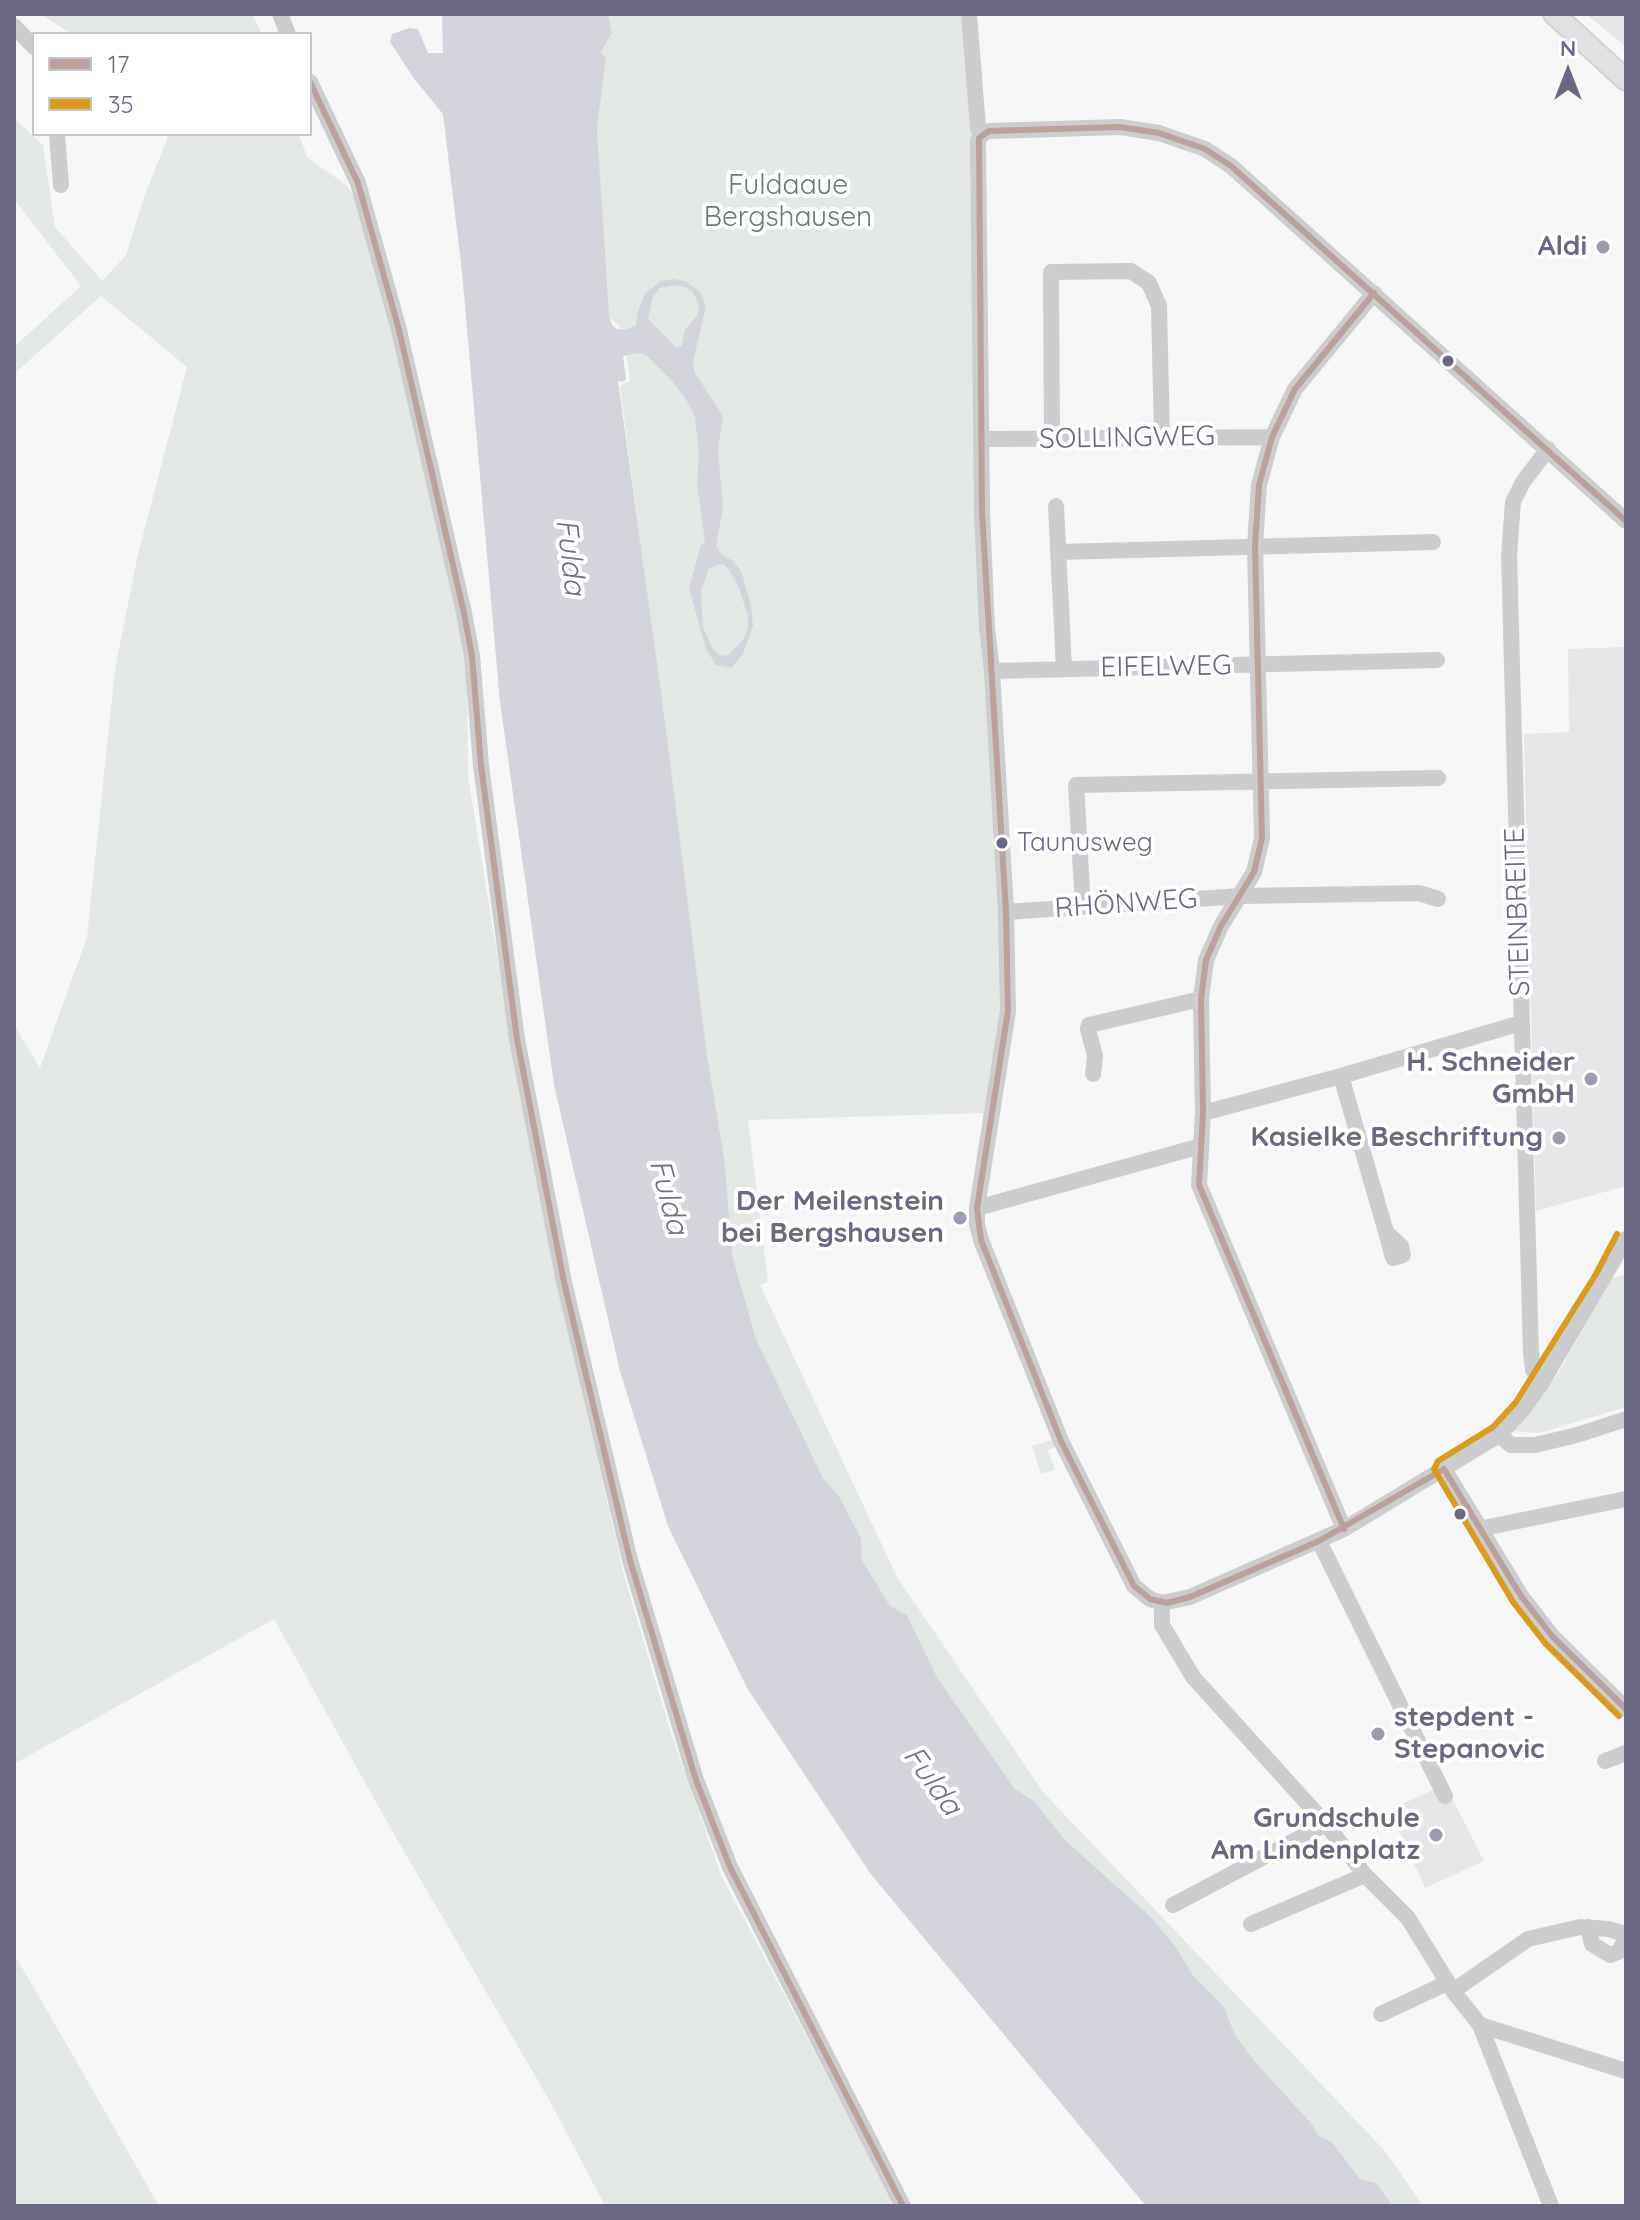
<!DOCTYPE html>
<meta charset="utf-8">
<style>
body{margin:0}
#map{position:relative;width:1640px;height:2220px;overflow:hidden;background:#f6f6f6;font-family:Quicksand,sans-serif}
canvas{display:block}
.frame{position:absolute;inset:0;border:16px solid #6b6884;pointer-events:none}
.legend{position:absolute;left:32px;top:32px;width:280px;height:104px;box-sizing:border-box;background:#fff;border:2px solid #c4c3ce;margin:0;padding:10px 14px;list-style:none;font-size:24px;color:#6b6884}
.legend li{display:flex;align-items:center;gap:16px;height:40px}
.legend b{width:40px;border:2px solid #c4c3ce}
.north{position:absolute;left:1528px;top:32px;width:80px;height:80px;-webkit-text-stroke:6px #fff;paint-order:stroke;rotate:0deg;font-size:22px;font-weight:700;line-height:32px;text-align:center;color:#6b6884}
.north::after{content:'';display:block;margin:auto;width:28px;height:36px;background:#6b6884;clip-path:polygon(50% 0,100% 100%,50% 72%,0 100%)}
</style>
<div id="map">
<canvas width="1640" height="2220"></canvas>
<div class="frame"></div>
<ul class="legend">
<li><b style="height:10px;background:#bba19c"></b>17</li>
<li><b style="height:10px;background:#db9a1a"></b>35</li>
</ul>
<div class="north">N</div>
</div>
<script>
const ctx = document.querySelector('canvas').getContext('2d');
ctx.lineJoin = 'round';
function fill(path, color) { ctx.fillStyle = color; ctx.fill(path, 'evenodd'); }
const toPath = rows => new Path2D(rows.map(r => 'M' + r).join(''));
function stroke(path, color, width, dash) { ctx.strokeStyle = color; ctx.lineWidth = width; ctx.lineCap = dash ? 'butt' : 'round'; ctx.setLineDash(dash || []); ctx.stroke(path); }
function drawText(font, color, halo, rows, align = 'center') {
  ctx.font = font + ' Quicksand,sans-serif'; ctx.lineWidth = 8; ctx.setLineDash([]); ctx.textBaseline = 'middle'; ctx.strokeStyle = halo; ctx.fillStyle = color; for (const [text, x, y, turn = 0] of rows) {
    ctx.save(); ctx.translate(x, y); ctx.rotate((+turn || 0) * Math.PI / 180); ctx.textAlign = isNaN(turn) ? turn : align; if (halo) ctx.strokeText(text, 0, 0); ctx.fillText(text, 0, 0); ctx.restore();
  }
}
fill(toPath([
 [1586,14,1626,14,1626,47],
 [1626,647,1626,1186,1536,1211,1524,734,1569,732,1568,649],
 [1445,1784,1484,1861,1425,1888,1390,1810]
]), '#e6e6e8');
fill(toPath([
 [41,14,252,14,262,34,71,34],
 [608,14,963,14,972,130,979,536,1003,998,985,1113,748,1120,768,1282,760,1285,897,1577,1043,1792,1385,2151,1423,2206,1393,2206,1376,2183,1360,2179,1332,2142,1319,2136,1311,2123,1254,2062,1235,2035,1224,2007,1192,1974,1176,1947,1151,1917,1065,1840,1034,1801,1015,1789,937,1677,907,1615,890,1606,862,1560,861,1538,839,1496,823,1478,756,1339,732,1254,725,1164,707,1055,620,386,630,381,627,360,620,327,608,316,597,128,606,59,601,52,612,33],
 [14,118,43,145,55,227,102,281,126,255,144,197,169,134,299,134,307,157,346,185,355,198,395,331,467,657,468,776,519,1089,554,1272,625,1579,671,1733,721,1875,896,2206,605,2206,551,2103,391,1829,274,1619,14,1764,14,1025,40,1068,87,937,115,669,138,554,187,367,101,296,14,374,14,347,81,286,14,199],
 [1626,1274,1626,1407,1539,1433,1513,1431,1537,1403,1559,1372,1610,1279],
 [1055,1439,1058,1446,1048,1450,1055,1470,1041,1474,1032,1446],
 [14,1954,71,2052,159,2206,14,2206]
]), '#e3e8e5');
fill(toPath([
 [442,14,608,14,612,33,601,52,606,59,597,128,609,316,612,325,617,329,626,330,636,325,637,314,645,294,661,281,673,279,685,281,699,291,706,306,693,362,695,373,723,416,718,450,723,508,716,545,721,554,733,561,741,571,751,605,753,626,743,654,731,668,716,665,706,649,689,588,701,545,705,542,697,484,699,454,695,417,687,401,672,381,646,355,638,353,623,356,626,379,623,382,618,381,663,707,707,1055,725,1164,732,1254,756,1339,823,1478,839,1496,861,1538,862,1560,890,1606,907,1615,937,1677,1015,1789,1034,1801,1065,1840,1151,1917,1176,1947,1192,1974,1224,2007,1235,2035,1255,2062,1311,2123,1319,2136,1332,2142,1360,2179,1376,2183,1393,2206,1146,2206,870,1873,747,1688,668,1526,620,1371,554,1085,500,702,462,272,443,114,415,80,390,42,392,34,409,28,418,29,428,53,443,53],
 [674,285,685,287,693,292,699,305,697,316,685,330,682,345,677,348,648,319,653,296,660,288],
 [716,565,723,564,729,570,739,588,748,616,748,628,743,640,727,656,719,655,713,649,703,628,701,591,709,568]
]), '#d4d4dc');
const major = toPath([
 [1554,14,1626,80]
]);
stroke(major, '#d2d2d4', 24);
stroke(toPath([
 [280,14,288,34],
 [969,14,978,128,982,134,978,141,982,512,987,628,992,671,1006,912,1008,1011,977,1208,977,1224,981,1240,1061,1441,1134,1586,1150,1599,1162,1603,1190,1597,1344,1529,1499,1435,1524,1408,1541,1384,1626,1239],
 [14,26,34,47],
 [310,82,358,183,399,330,464,613,472,656,481,765,517,1039,564,1282,630,1560,696,1780,730,1867,903,2206],
 [57,134,61,185],
 [982,134,989,131,1120,127,1159,133,1205,149,1231,166,1626,521],
 [981,439,1272,437],
 [1052,439,1051,272,1131,271,1149,283,1159,306,1162,437],
 [1056,506,1064,669],
 [1058,552,1433,542],
 [992,671,1437,660],
 [1083,907,1076,785,1438,778],
 [1006,912,1241,896,1419,893,1438,899],
 [1093,1074,1095,1056,1088,1029,1089,1025,1201,999],
 [1341,1076,1386,1232,1401,1246,1403,1255,1393,1258,1386,1232],
 [1203,1113,1341,1076,1521,1023],
 [977,1208,1201,1146],
 [1541,1384,1533,1370,1531,1353,1509,556,1513,502,1523,482,1548,449],
 [1499,1435,1511,1445,1535,1445,1577,1435,1626,1419],
 [1444,1469,1521,1596,1552,1636,1626,1709],
 [1344,1529,1199,1185,1203,1113,1201,999,1206,960,1221,926,1254,872,1262,838,1255,546,1259,485,1272,437,1295,389,1374,293],
 [1479,1529,1626,1499],
 [1319,1541,1445,1796],
 [1162,1603,1162,1625,1193,1677,1326,1824,1365,1875,1408,1918,1453,1991,1480,2025,1551,2206],
 [1605,1761,1626,1753],
 [1173,1905,1326,1824],
 [1251,1924,1365,1875],
 [1588,1927,1592,1944,1610,1955,1618,1952,1623,1945,1625,1933],
 [1453,1991,1528,1939,1580,1927,1608,1929,1626,1934],
 [1381,2014,1447,1983],
 [1480,2025,1626,2071]
]), '#cdcccf', 16);
stroke(major, '#e1e0e2', 20);
stroke(toPath([
 [310,82,358,183,399,330,464,613,472,656,481,765,517,1039,564,1282,630,1560,696,1780,730,1867,903,2206],
 [1444,1469,1319,1541,1190,1597,1167,1603,1150,1599,1134,1586,1061,1441,981,1240,977,1208,1008,1011,1006,912,982,512,979,138,989,131,1120,127,1159,133,1205,149,1231,166,1626,521],
 [1444,1469,1521,1596,1552,1636,1626,1709],
 [1344,1529,1199,1185,1203,1113,1201,999,1206,960,1221,926,1254,872,1262,838,1255,546,1259,485,1272,437,1295,389,1374,293]
]), '#bba19c', 6);
stroke(toPath([
 [1617,1234,1596,1274,1516,1402,1493,1427,1438,1461,1434,1469,1513,1602,1545,1643,1619,1716]
]), '#db9a1a', 6);
for (const [x, y, r, color] of [
 [1603,247,8,"#9c9aac"],
 [1448,361,7,"#6b6884"],
 [1002,843,7,"#6b6884"],
 [1591,1079,8,"#9c9aac"],
 [1559,1138,8,"#9c9aac"],
 [960,1218,8,"#9c9aac"],
 [1460,1514,7,"#6b6884"],
 [1378,1734,8,"#9c9aac"],
 [1436,1835,8,"#9c9aac"]
]) { const dot = new Path2D(); dot.arc(x, y, r, 0, 2 * Math.PI); ctx.fillStyle = color; ctx.fill(dot); stroke(dot, '#fff', 3); }
drawText('26px', '#6b6884', '#fff', [
 ["Taunusweg",1017,843]
], 'left');
drawText('28px', '#677b70', '#fff', [
 ["Fuldaaue",788,186],
 ["Bergshausen",788,218]
]);
drawText('bold 28px', '#6b6884', '#fff', [
 ["Aldi",1587,247],
 ["H. Schneider",1575,1063],
 ["GmbH",1575,1095],
 ["Kasielke Beschriftung",1543,1138],
 ["Der Meilenstein",944,1202],
 ["bei Bergshausen",944,1234],
 ["stepdent -",1394,1718,"left"],
 ["Stepanovic",1394,1750,"left"],
 ["Grundschule",1420,1819],
 ["Am Lindenplatz",1420,1851]
], 'right');
drawText('28px', '#6b6884', '#fff', [
 ["SOLLINGWEG",1127,438,-1],
 ["EIFELWEG",1166,667,-1],
 ["RHÖNWEG",1126,904,-4],
 ["STEINBREITE",1518,912,-92]
]);
drawText('italic 30px', '#6f708d', '#fff', [
 ["Fulda",570,557,83],
 ["Fulda",668,1197,75],
 ["Fulda",932,1781,54]
]);
</script>
